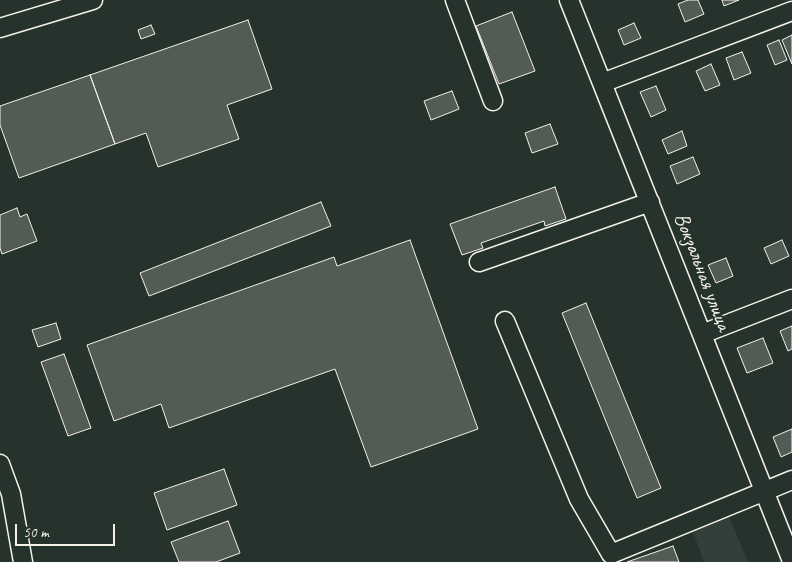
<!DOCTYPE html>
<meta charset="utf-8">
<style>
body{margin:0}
#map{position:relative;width:792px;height:562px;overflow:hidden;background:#26332d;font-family:Caveat,sans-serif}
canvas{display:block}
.scale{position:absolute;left:15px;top:524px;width:100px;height:22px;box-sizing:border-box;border:2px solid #f4f1e8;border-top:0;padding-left:6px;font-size:15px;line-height:18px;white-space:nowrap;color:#f4f1e8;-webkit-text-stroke:4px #26332d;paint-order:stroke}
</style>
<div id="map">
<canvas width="792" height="562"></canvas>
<div class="scale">50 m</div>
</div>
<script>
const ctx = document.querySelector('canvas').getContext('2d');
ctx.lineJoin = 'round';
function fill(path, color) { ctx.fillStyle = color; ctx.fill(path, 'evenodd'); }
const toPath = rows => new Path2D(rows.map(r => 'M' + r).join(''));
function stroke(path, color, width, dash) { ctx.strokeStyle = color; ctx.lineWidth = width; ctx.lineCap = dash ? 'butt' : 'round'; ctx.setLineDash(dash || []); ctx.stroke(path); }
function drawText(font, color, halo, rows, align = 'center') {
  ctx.font = font + ' Caveat,sans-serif'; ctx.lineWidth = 4; ctx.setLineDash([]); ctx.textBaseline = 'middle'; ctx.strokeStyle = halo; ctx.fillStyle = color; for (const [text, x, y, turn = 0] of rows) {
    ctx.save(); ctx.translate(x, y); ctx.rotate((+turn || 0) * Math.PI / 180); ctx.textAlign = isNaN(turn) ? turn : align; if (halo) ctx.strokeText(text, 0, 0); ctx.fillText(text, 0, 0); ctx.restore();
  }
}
fill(toPath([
 [729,517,748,562,704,562,693,532]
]), '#333f39');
const building = toPath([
 [688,0,698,0,704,14,685,22,678,4,688,0],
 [722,0,739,0,724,6,722,0],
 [512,12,535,71,499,84,476,26,512,12],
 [248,20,272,89,227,105,239,139,158,167,146,133,115,144,90,75,248,20],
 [634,23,641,38,624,45,618,30,634,23],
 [151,25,155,34,141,39,138,30,151,25],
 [792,35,792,64,782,40,792,35],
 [779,40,787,60,775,65,767,45,779,40],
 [742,52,751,73,734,80,726,58,742,52],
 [711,64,720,85,705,91,696,71,711,64],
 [90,75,115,144,19,178,0,125,0,106,90,75],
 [656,86,666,110,651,117,640,92,656,86],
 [452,91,459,109,431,120,424,101,452,91],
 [550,124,558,144,532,153,525,133,550,124],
 [682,131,687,146,668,154,662,140,682,131],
 [693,157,700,174,677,184,670,166,693,157],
 [555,187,566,219,545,226,544,221,481,243,483,248,462,255,450,224,555,187],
 [321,202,331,226,149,296,140,273,321,202],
 [17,208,20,217,27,214,37,241,2,254,0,248,0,215,17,208],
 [410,240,478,429,371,467,335,369,169,428,161,404,114,421,87,345,334,257,337,266,410,240],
 [782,240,789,256,771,264,764,248,782,240],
 [726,258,733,276,716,283,708,265,726,258],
 [586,303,661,488,637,498,562,313,586,303],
 [56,323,61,339,38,347,32,330,56,323],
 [792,326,792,349,788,351,780,331,792,326],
 [763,338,773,363,747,373,737,348,763,338],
 [64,354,91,428,68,436,41,362,64,354],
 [792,429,792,452,781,457,773,437,792,429],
 [224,469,237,505,167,530,154,493,224,469],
 [228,521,240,553,216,562,179,562,171,542,228,521],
 [673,546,679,562,627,562,673,546]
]);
fill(building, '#525c55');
stroke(building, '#f4f1e8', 1);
const minor = toPath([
 [455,0,493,101],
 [569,0,792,561],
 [0,28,93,0],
 [602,83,792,11],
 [479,262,650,202],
 [505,321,579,499,611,554,792,480],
 [702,334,792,299],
 [0,464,11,494,23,562]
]);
stroke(minor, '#f4f1e8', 21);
stroke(minor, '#26332d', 18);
drawText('21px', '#f4f1e8', '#26332d', [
 ["Вокзальная улица",702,272,69]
]);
</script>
